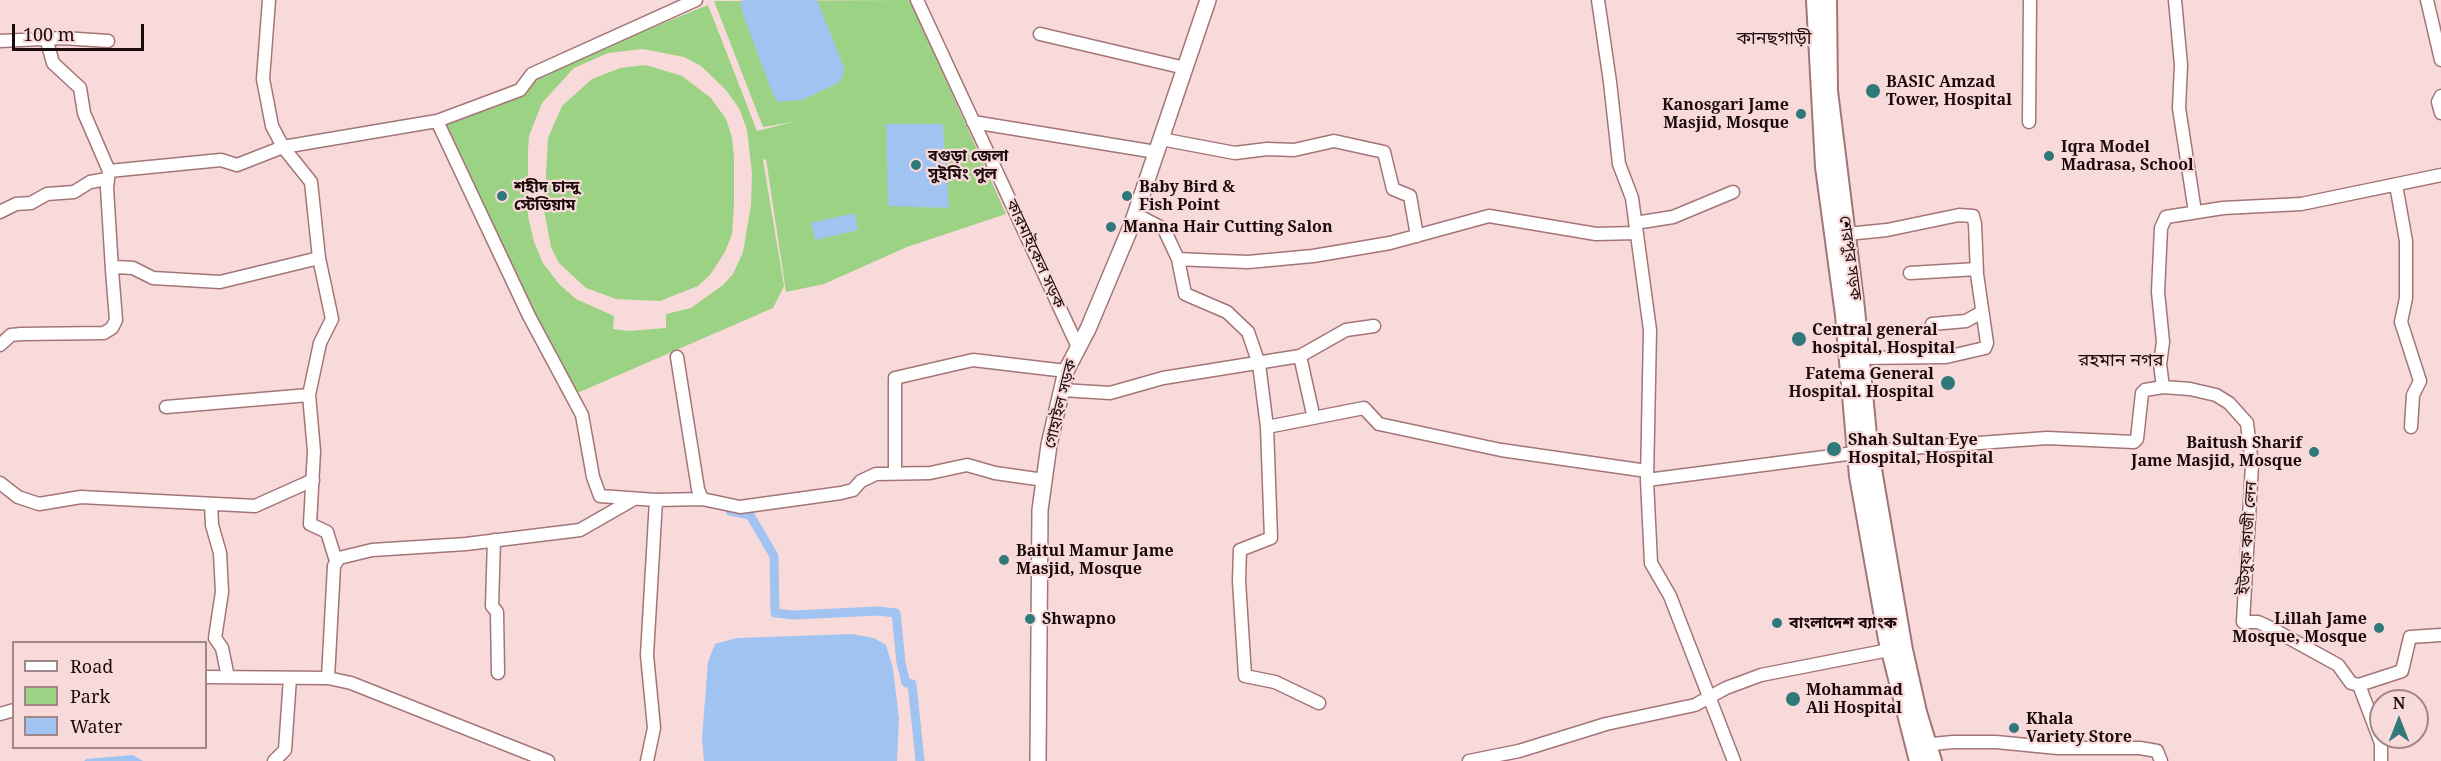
<!DOCTYPE html>
<meta charset="utf-8">
<style>
body{margin:0}
#map{position:relative;width:2441px;height:761px;overflow:hidden;background:#f9dada;font-family:"Noto Serif",serif}
canvas{display:block}
.legend{position:absolute;left:12px;top:641px;width:195px;height:108px;box-sizing:border-box;background:#f9dada;border:2px solid #a18788;margin:0;padding:8px 10px;list-style:none;font-size:18px;color:#1c0b0c}
.legend li{display:flex;align-items:center;gap:12px;height:30px}
.legend b{width:30px;border:2px solid #a18788}
.north{position:absolute;left:2369px;top:689px;width:60px;height:60px;box-sizing:border-box;background:#f9dada;border:2px solid #a18788;border-radius:50%;rotate:0deg;font-size:16px;font-weight:700;line-height:24px;text-align:center;color:#1c0b0c}
.north::after{content:'';display:block;margin:auto;width:21px;height:27px;background:#2f797a;clip-path:polygon(50% 0,100% 100%,50% 72%,0 100%)}
.scale{position:absolute;left:12px;top:24px;width:132px;height:27px;box-sizing:border-box;border:3px solid #1c0b0c;border-top:0;padding-left:8px;font-size:18px;line-height:21px;white-space:nowrap;color:#1c0b0c;-webkit-text-stroke:4px #f9dada;paint-order:stroke}
</style>
<div id="map">
<canvas width="2441" height="761"></canvas>
<ul class="legend">
<li><b style="height:8px;background:#fff"></b>Road</li>
<li><b style="height:16px;background:#9cd284"></b>Park</li>
<li><b style="height:16px;background:#a1c3f1"></b>Water</li>
</ul>
<div class="north">N</div>
<div class="scale">100 m</div>
</div>
<script>
const ctx = document.querySelector('canvas').getContext('2d');
ctx.lineJoin = 'round';
function fill(path, color) { ctx.fillStyle = color; ctx.fill(path, 'evenodd'); }
const toPath = rows => new Path2D(rows.map(r => 'M' + r).join(''));
function stroke(path, color, width, dash) { ctx.strokeStyle = color; ctx.lineWidth = width; ctx.lineCap = dash ? 'butt' : 'round'; ctx.setLineDash(dash || []); ctx.stroke(path); }
function drawText(font, color, halo, rows, align = 'center') {
  ctx.font = font + ' "Noto Serif","Noto Sans Bengali",serif'; ctx.lineWidth = 4.5; ctx.setLineDash([]); ctx.textBaseline = 'middle'; ctx.strokeStyle = halo; ctx.fillStyle = color; for (const [text, x, y, turn = 0] of rows) {
    ctx.save(); ctx.translate(x, y); ctx.rotate((+turn || 0) * Math.PI / 180); ctx.textAlign = isNaN(turn) ? turn : align; if (halo) ctx.strokeText(text, 0, 0); ctx.fillText(text, 0, 0); ctx.restore();
  }
}
fill(toPath([
 [910,0,1006,214,907,247,824,284,786,292,766,159,763,160,784,286,773,308,575,394,441,123,612,44,708,5,757,131,793,122,763,127,714,1],
 [643,49,684,57,701,66,725,89,739,108,747,130,752,173,751,205,743,252,733,274,723,285,691,308,666,314,666,328,629,331,613,329,614,316,576,299,559,284,543,263,534,242,528,216,528,151,529,136,542,103,574,68,608,53],
 [646,65,682,76,711,98,726,119,732,137,734,157,734,206,732,234,725,252,710,275,698,286,660,301,616,299,586,288,559,263,551,247,544,210,548,138,562,106,592,79,620,68]
]), '#9cd284');
fill(toPath([
 [743,0,817,0,844,67,843,76,838,83,802,100,778,102,772,92,744,17,740,4],
 [886,124,943,124,949,208,888,206],
 [850,214,855,214,858,230,815,240,811,223],
 [852,634,874,638,886,645,893,669,899,719,897,761,704,761,702,738,708,662,715,644,737,638],
 [133,755,143,761,84,761,86,759]
]), '#a1c3f1');
stroke(toPath([
 [730,511,750,515,774,556,775,613,795,615,877,611,896,613,901,663,906,683,912,684,920,761]
]), '#a1c3f1', 9);
const minor = toPath([
 [269,0,263,79,272,126,283,147,311,182,319,258,332,319,320,343,309,395,314,451,310,524,327,532,336,561],
 [917,0,1077,345],
 [1598,0,1610,82,1619,164,1632,198,1650,330,1647,480,1651,563,1670,596,1734,761],
 [2175,0,2181,65,2179,108,2195,212],
 [2427,0,2441,60],
 [1040,34,1185,68],
 [46,38,53,63,80,88,84,113,109,171,107,188,112,270],
 [0,41,63,38,108,41],
 [2441,96,2438,102,2441,113],
 [437,121,529,316,582,415,593,477,600,496,656,500,702,499,740,507,841,493,853,490,861,481,876,474,930,473,967,465,995,473,1044,480],
 [973,122,1156,152],
 [2029,122,2030,0],
 [1161,139,1235,153,1267,149,1294,150,1334,141,1384,152,1393,189,1410,196,1417,236],
 [109,171,221,160,237,165,283,147,437,121,520,90,532,74,696,0],
 [2396,185,2406,241,2406,298,2401,322,2420,381,2413,395,2411,427],
 [0,212,16,204,31,203,47,194,74,192,90,182,107,179],
 [1135,214,1164,229,1178,259,1198,260,1248,262,1313,256,1390,243,1489,216,1596,234,1637,233],
 [1635,223,1673,217,1733,192],
 [1847,234,1887,230,1959,215,1973,216,1975,224,1977,274,1987,343,1985,348,1946,357,1861,358],
 [1178,259,1185,294,1227,312,1248,332,1259,364,1267,427,1271,538,1240,550,1239,581,1245,676,1275,682,1319,703],
 [1910,273,1977,269],
 [1932,324,1966,321,1982,312],
 [0,345,11,335,21,334,104,333,112,328,116,320,112,270,116,267,133,268,153,278,220,282,319,258],
 [1300,356,1312,410],
 [677,357,698,489,702,499],
 [2163,387,2160,364,2163,342,2158,292,2161,228,2166,217,2223,208,2301,204,2441,175],
 [1062,390,1110,393,1163,378,1300,356,1346,330,1374,326],
 [166,407,309,395],
 [1267,427,1364,408,1379,424,1501,450,1647,471],
 [1870,451,2047,438,2134,442,2137,439,2142,393,2145,390,2163,387,2190,389,2216,395,2229,403,2247,423,2252,465,2243,622,2258,622,2269,627,2338,665,2351,683,2359,685,2381,743,2381,761],
 [895,472,895,378,973,360,1066,371],
 [1647,480,1855,453],
 [0,483,18,497,39,504,81,497,255,506,313,480],
 [211,504,212,525,220,553,222,592,215,638,222,648,228,677],
 [494,540,492,606,497,612,498,673],
 [206,677,328,678,351,683,548,761],
 [328,678,334,566,339,558,372,550,466,544,580,530,634,499],
 [2359,685,2402,671,2410,637,2441,635],
 [0,714,14,710],
 [1922,745,1953,742,1996,742,2058,748,2140,748,2157,751,2161,761],
 [274,761,285,750,290,678],
 [647,761,654,728,647,655,656,500],
 [1469,761,1519,751,1606,724,1695,705,1726,688,1761,675,1889,650]
]);
const major = toPath([
 [1038,761,1040,510,1049,445,1066,371,1088,329,1132,224,1208,0]
]);
const highway = toPath([
 [1815,0,1824,167,1844,315,1858,476,1887,639,1918,761],
 [1828,0,1829,91,1856,309,1869,446,1904,650,1918,712,1933,761]
]);
stroke(minor, '#a47577', 15);
stroke(major, '#a47577', 18);
stroke(highway, '#a47577', 20);
stroke(minor, '#fff', 12);
stroke(major, '#fff', 15);
stroke(highway, '#fff', 16);
for (const [x, y, r, color] of [
 [1873,91,8,"#2f797a"],
 [1801,114,6,"#2f797a"],
 [2049,156,6,"#2f797a"],
 [916,165,6,"#2f797a"],
 [502,196,6,"#2f797a"],
 [1127,196,6,"#2f797a"],
 [1111,227,6,"#2f797a"],
 [1799,339,8,"#2f797a"],
 [1948,383,8,"#2f797a"],
 [1834,449,8,"#2f797a"],
 [2314,452,6,"#2f797a"],
 [1004,560,6,"#2f797a"],
 [1030,619,6,"#2f797a"],
 [1777,623,6,"#2f797a"],
 [2379,628,6,"#2f797a"],
 [1793,699,8,"#2f797a"],
 [2014,728,6,"#2f797a"]
]) { const dot = new Path2D(); dot.arc(x, y, r, 0, 2 * Math.PI); ctx.fillStyle = color; ctx.fill(dot); stroke(dot, '#f9dada', 2); }
drawText('bold 16px', '#1c0b0c', '#f9dada', [
 ["BASIC Amzad",1886,82],
 ["Tower, Hospital",1886,100],
 ["Kanosgari Jame",1789,105,"right"],
 ["Masjid, Mosque",1789,123,"right"],
 ["Iqra Model",2061,147],
 ["Madrasa, School",2061,165],
 ["বগুড়া জেলা",928,156],
 ["সুইমিং পুল",928,174],
 ["শহীদ চান্দু",514,187],
 ["স্টেডিয়াম",514,205],
 ["Baby Bird &",1139,187],
 ["Fish Point",1139,205],
 ["Manna Hair Cutting Salon",1123,227],
 ["Central general",1812,330],
 ["hospital, Hospital",1812,348],
 ["Fatema General",1934,374,"right"],
 ["Hospital. Hospital",1934,392,"right"],
 ["Shah Sultan Eye",1848,440],
 ["Hospital, Hospital",1848,458],
 ["Baitush Sharif",2302,443,"right"],
 ["Jame Masjid, Mosque",2302,461,"right"],
 ["Baitul Mamur Jame",1016,551],
 ["Masjid, Mosque",1016,569],
 ["Shwapno",1042,619],
 ["Lillah Jame",2367,619,"right"],
 ["Mosque, Mosque",2367,637,"right"],
 ["বাংলাদেশ ব্যাংক",1789,623],
 ["Mohammad",1806,690],
 ["Ali Hospital",1806,708],
 ["Khala",2026,719],
 ["Variety Store",2026,737]
], 'left');
drawText('16px', '#1c0b0c', '#f9dada', [
 ["কারমাইকেল সড়ক",1035,254,65],
 ["শেরপুর সড়ক",1850,258,82],
 ["গোহাইল সড়ক",1061,404,-76],
 ["ইউসুফ কাজী লেন",2248,538,-86]
]);
drawText('18px', '#1c0b0c', '#f9dada', [
 ["কানছগাড়ী",1774,39],
 ["রহমান নগর",2121,361]
]);
</script>
